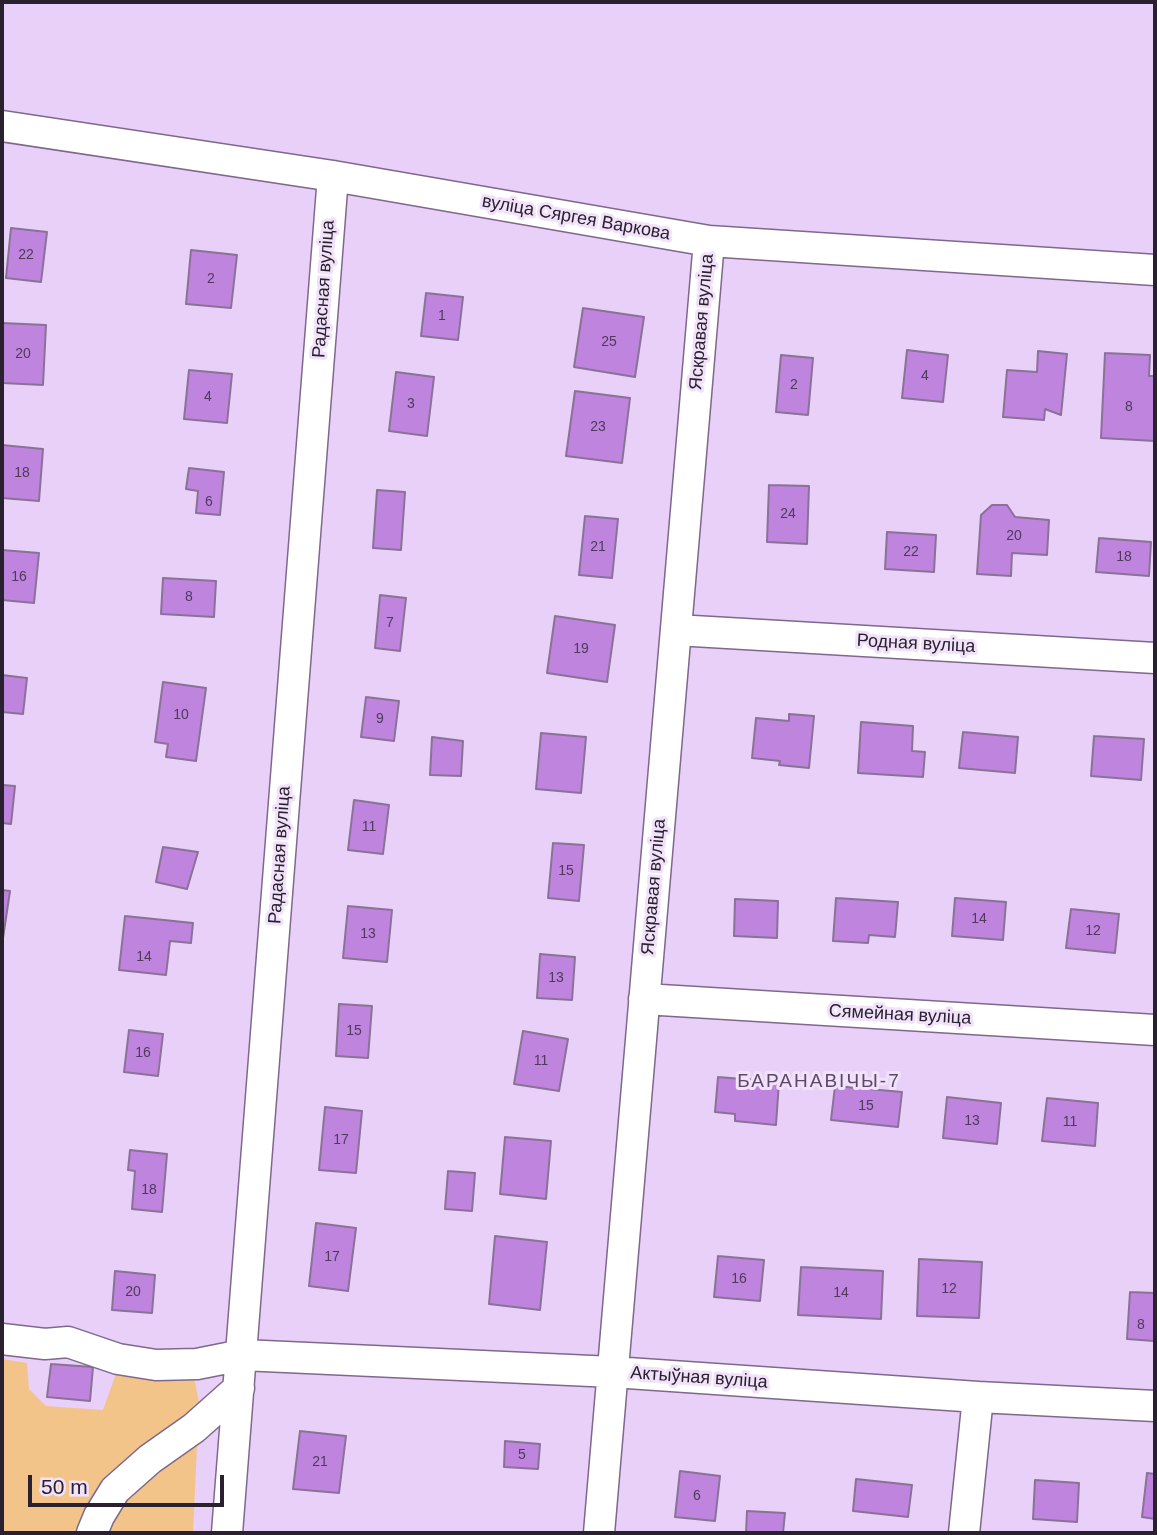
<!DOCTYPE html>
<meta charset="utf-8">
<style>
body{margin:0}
#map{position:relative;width:1157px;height:1535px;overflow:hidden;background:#e9d0f8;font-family:Helvetica,sans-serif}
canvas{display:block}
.frame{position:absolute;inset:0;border:4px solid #2a2130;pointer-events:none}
.scale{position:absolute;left:28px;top:1475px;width:196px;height:32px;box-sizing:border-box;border:4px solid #2a2130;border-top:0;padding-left:9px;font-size:21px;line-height:24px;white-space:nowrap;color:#2a2130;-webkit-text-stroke:5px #f1e2fa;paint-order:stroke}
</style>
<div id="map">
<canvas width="1157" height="1535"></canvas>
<div class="frame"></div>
<div class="scale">50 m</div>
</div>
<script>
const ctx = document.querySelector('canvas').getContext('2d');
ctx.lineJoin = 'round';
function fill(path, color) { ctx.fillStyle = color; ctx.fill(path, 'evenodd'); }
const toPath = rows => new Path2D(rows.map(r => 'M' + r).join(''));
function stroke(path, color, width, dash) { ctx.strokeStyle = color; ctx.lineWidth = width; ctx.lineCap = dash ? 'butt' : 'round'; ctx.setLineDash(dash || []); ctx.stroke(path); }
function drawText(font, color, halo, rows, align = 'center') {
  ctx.font = font + ' Helvetica,sans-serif'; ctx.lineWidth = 6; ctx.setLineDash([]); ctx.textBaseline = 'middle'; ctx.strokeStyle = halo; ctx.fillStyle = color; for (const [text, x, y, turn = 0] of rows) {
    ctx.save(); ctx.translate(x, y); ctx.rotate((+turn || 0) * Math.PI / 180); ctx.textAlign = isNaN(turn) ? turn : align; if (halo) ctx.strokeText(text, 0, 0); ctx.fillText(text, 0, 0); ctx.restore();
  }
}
fill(toPath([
 [2,1359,27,1363,29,1389,46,1406,103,1410,118,1368,192,1368,199,1402,193,1533,2,1533]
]), '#f2c489');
const building = toPath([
 [11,228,47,232,41,282,6,278,11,228],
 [191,250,237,255,231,308,186,304,191,250],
 [426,293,463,297,458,340,421,336,426,293],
 [583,308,644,317,635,377,574,367,583,308],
 [2,323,46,325,43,385,2,383,2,323],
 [907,350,948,355,943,402,902,398,907,350],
 [1038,351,1067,354,1061,415,1045,409,1044,420,1003,417,1007,370,1037,372,1038,351],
 [1105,353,1150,355,1149,376,1155,376,1155,441,1101,438,1105,353],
 [781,355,813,358,808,415,776,412,781,355],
 [189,370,232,374,227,423,184,419,189,370],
 [396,372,434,377,427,436,389,431,396,372],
 [575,391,630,398,622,463,566,456,575,391],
 [2,445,43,449,39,501,2,498,2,445],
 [189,468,224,472,220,515,196,513,198,491,186,489,189,468],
 [769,485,809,486,807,544,767,542,769,485],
 [377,490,405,492,401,550,373,548,377,490],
 [992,505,1007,505,1015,517,1049,520,1047,555,1012,553,1011,576,977,574,981,515,992,505],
 [585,516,618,519,612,578,579,575,585,516],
 [887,532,936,535,934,572,885,569,887,532],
 [1099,538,1151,542,1149,576,1096,572,1099,538],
 [2,550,39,553,34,603,2,600,2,550],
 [163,578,216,581,214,617,161,614,163,578],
 [380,595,406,598,400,651,375,648,380,595],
 [555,616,615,625,607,682,547,673,555,616],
 [2,675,27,678,23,714,2,712,2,675],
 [163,682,206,688,196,761,166,757,168,744,155,742,163,682],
 [366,697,399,701,394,741,361,737,366,697],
 [789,714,814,716,809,768,779,765,780,761,752,758,756,718,789,721,789,714],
 [861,722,913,726,912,751,925,752,923,777,858,773,861,722],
 [963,732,1018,737,1015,773,959,768,963,732],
 [541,733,586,737,581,793,536,789,541,733],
 [1094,736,1144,739,1141,780,1091,776,1094,736],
 [432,737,463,741,461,776,430,775,432,737],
 [2,785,15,786,11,824,2,823,2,785],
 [354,800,389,805,383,854,348,850,354,800],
 [553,843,584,845,579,901,548,898,553,843],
 [163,847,198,852,187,889,156,882,163,847],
 [2,890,10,891,2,945,2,890],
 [836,898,898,902,895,937,869,935,868,943,833,941,836,898],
 [955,898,1006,902,1003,940,952,936,955,898],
 [735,899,778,901,777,938,734,936,735,899],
 [348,906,392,910,387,962,343,958,348,906],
 [1071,909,1119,914,1115,953,1066,948,1071,909],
 [125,916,193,923,191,943,170,941,166,975,119,970,125,916],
 [540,954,575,957,572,1000,537,998,540,954],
 [339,1004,372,1006,368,1058,336,1056,339,1004],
 [129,1030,163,1034,158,1076,124,1072,129,1030],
 [523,1031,568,1039,559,1091,514,1084,523,1031],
 [718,1077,779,1082,776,1125,735,1121,735,1114,715,1112,718,1077],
 [835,1086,902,1092,898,1127,831,1120,835,1086],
 [947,1097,1001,1103,997,1144,943,1138,947,1097],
 [1047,1098,1098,1103,1095,1146,1042,1141,1047,1098],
 [325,1107,362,1111,356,1173,319,1170,325,1107],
 [505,1137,551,1141,546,1199,500,1194,505,1137],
 [130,1150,167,1154,162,1212,132,1209,135,1171,128,1170,130,1150],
 [448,1171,475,1173,472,1211,445,1209,448,1171],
 [316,1223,356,1228,348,1291,309,1286,316,1223],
 [495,1236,547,1242,540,1310,489,1304,495,1236],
 [718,1256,764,1260,760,1301,714,1297,718,1256],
 [919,1259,982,1262,979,1318,917,1316,919,1259],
 [801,1267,883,1271,881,1319,798,1315,801,1267],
 [115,1271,155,1275,152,1313,112,1310,115,1271],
 [1130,1292,1155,1293,1154,1341,1127,1339,1130,1292],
 [51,1364,93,1367,90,1401,47,1397,51,1364],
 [300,1431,346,1436,339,1493,293,1489,300,1431],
 [505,1441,540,1444,538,1469,504,1467,505,1441],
 [680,1471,720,1476,715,1521,675,1517,680,1471],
 [1147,1473,1155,1474,1155,1519,1142,1517,1147,1473],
 [856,1479,912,1485,908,1517,853,1511,856,1479],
 [1035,1480,1079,1483,1077,1522,1033,1519,1035,1480],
 [747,1511,785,1513,783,1533,746,1533,747,1511]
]);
fill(building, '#bf84de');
stroke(building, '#897296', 2);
const minor = toPath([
 [2,126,333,176,709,241,1155,270],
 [676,630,1155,658],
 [644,999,1155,1030],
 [2,1339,45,1344,68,1342,118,1359,156,1365,197,1364,242,1355,613,1372,978,1397,1155,1406],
 [92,1533,99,1516,115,1490,150,1459,194,1428,239,1388],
 [227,1533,333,176],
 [599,1533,709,241],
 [964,1533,978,1397]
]);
stroke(minor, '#7e688b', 33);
stroke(minor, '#fff', 30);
drawText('14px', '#4f3a5c', null, [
 ["22",26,255],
 ["2",211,279],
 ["1",442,316],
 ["25",609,342],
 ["20",23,354],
 ["4",925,376],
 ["2",794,385],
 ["4",208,397],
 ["3",411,404],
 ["8",1129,407],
 ["23",598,427],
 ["18",22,473],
 ["6",209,502],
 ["24",788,514],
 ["20",1014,536],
 ["21",598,547],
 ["22",911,552],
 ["18",1124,557],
 ["16",19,577],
 ["8",189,597],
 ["7",390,623],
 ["19",581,649],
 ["10",181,715],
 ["9",380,719],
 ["11",369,827],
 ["15",566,871],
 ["14",979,919],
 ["12",1093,931],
 ["13",368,934],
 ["14",144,957],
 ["13",556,978],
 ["15",354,1031],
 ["16",143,1053],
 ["11",541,1061],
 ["15",866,1106],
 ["13",972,1121],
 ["11",1070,1122],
 ["17",341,1140],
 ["18",149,1190],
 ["17",332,1257],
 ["16",739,1279],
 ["12",949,1289],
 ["20",133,1292],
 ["14",841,1293],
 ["8",1141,1325],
 ["5",522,1455],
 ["21",320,1462],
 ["6",697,1496]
]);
drawText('18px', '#2a2130', '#f1e2fa', [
 ["вуліца Сяргея Варкова",576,218,10],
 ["Радасная вуліца",324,289,-86],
 ["Яскравая вуліца",702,322,-85],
 ["Родная вуліца",916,644,3],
 ["Радасная вуліца",280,855,-86],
 ["Яскравая вуліца",654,887,-85],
 ["Сямейная вуліца",900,1015,3],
 ["Актыўная вуліца",699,1378,4]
]);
ctx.letterSpacing = '2px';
drawText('19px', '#5d4869', '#f1e2fa', [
 ["БАРАНАВІЧЫ-7",819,1082]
]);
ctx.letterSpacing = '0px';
</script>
